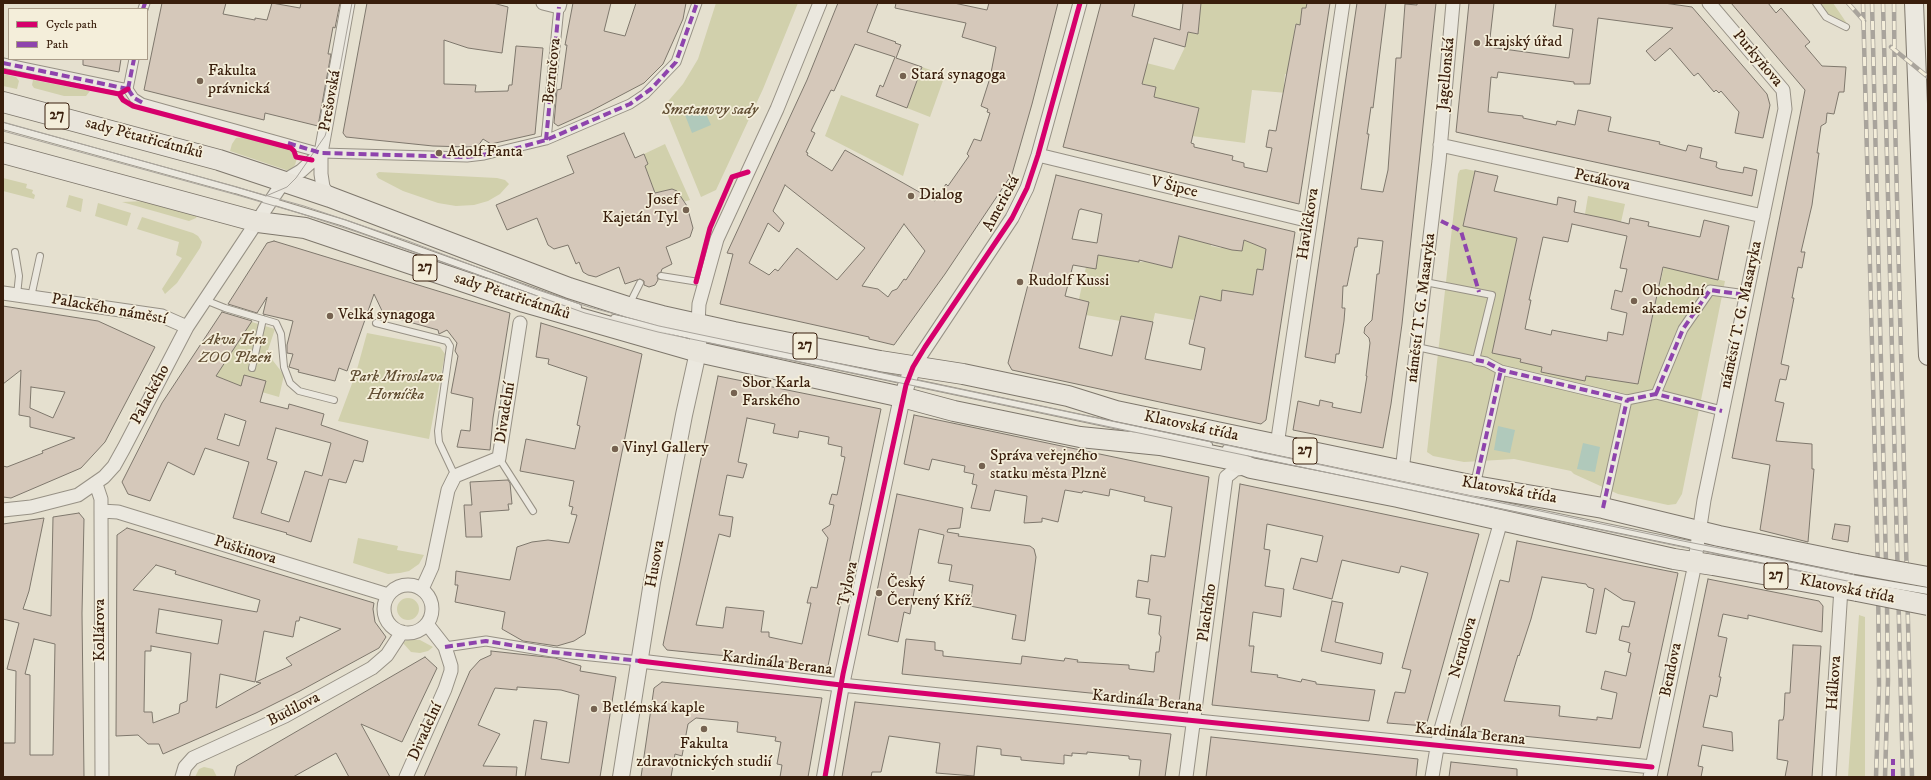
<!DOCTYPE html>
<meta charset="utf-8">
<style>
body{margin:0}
#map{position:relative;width:1931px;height:780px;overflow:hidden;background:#e5e0cf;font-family:"IM FELL DW Pica",serif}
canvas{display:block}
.frame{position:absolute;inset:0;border:4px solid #391e0c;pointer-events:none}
.legend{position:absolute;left:8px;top:8px;width:140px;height:52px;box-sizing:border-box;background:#f4eeda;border:1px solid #a99b88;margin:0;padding:5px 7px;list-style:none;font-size:12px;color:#391e0c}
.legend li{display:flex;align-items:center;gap:8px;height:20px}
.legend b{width:20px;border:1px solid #a99b88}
</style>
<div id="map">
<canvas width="1931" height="780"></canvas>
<div class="frame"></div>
<ul class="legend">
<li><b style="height:5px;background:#d6006c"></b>Cycle path</li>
<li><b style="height:5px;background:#8e44ad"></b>Path</li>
</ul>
</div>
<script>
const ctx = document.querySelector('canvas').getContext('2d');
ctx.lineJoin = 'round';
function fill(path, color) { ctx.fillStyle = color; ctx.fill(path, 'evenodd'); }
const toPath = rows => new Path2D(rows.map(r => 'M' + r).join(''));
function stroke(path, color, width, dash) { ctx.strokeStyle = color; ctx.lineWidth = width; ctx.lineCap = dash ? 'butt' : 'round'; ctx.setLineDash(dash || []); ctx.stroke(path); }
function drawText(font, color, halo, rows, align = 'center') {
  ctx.font = font + ' "IM FELL DW Pica",serif'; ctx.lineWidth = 3.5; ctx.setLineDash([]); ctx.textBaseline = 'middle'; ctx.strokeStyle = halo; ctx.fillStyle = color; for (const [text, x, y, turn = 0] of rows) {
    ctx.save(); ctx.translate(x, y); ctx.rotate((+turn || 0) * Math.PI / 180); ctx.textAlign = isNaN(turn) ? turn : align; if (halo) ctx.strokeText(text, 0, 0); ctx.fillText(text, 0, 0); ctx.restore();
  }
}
fill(toPath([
 [716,3,798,3,763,89,716,190,701,197,664,106,683,84,698,59],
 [1201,3,1307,3,1306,8,1302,8,1300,25,1295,24,1290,75,1285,74,1284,85,1288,86,1287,93,1252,90,1245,143,1192,136,1199,108,1154,97,1156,87,1131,81,1127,58,1174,70,1185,47,1188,32,1198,34],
 [1820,3,1833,3,1848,25,1829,15],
 [922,67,945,75,930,117,907,108],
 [3,74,16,77,19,81,17,89,3,86],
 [33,80,90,91,86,96,64,96,34,88,32,85],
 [841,95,919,124,903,176,825,136],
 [245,137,289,149,293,152,294,158,297,158,295,165,289,171,230,151,232,144,236,138],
 [665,144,690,200,683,202,677,191,672,189,655,193,645,166,648,164,644,154],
 [1466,169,1475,171,1463,225,1517,238,1492,353,1521,359,1520,362,1586,373,1597,375,1597,378,1610,381,1610,379,1638,384,1666,257,1683,272,1725,281,1682,494,1676,504,1668,505,1618,494,1574,474,1571,471,1514,459,1464,462,1433,456,1427,452,1458,174,1460,170],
 [379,172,497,178,505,180,509,184,500,194,488,201,474,205,456,206,438,203,403,191,378,178,376,174],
 [3,178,27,184,26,188,33,190,32,193,35,195,34,199,3,191],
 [69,195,83,199,81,212,66,207],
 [1588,196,1625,204,1621,222,1585,214],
 [146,201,197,215,196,218,189,221,122,202],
 [98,203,131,213,127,226,95,216],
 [142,217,193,233,198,236,202,242,200,248,177,283,165,294,162,289,182,258,176,255,179,242,137,229],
 [1179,233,1212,241,1211,246,1221,248,1223,244,1237,247,1237,251,1242,251,1244,240,1267,249,1263,270,1254,295,1234,292,1233,304,1200,296,1194,320,1155,313,1153,322,1122,316,1120,321,1086,315,1088,302,1079,299,1086,267,1096,268,1098,255,1139,262,1147,262,1172,268],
 [222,313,275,329,267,353,284,375,279,397,241,386,216,376,191,359],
 [367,333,440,347,445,354,429,439,338,421,356,373],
 [358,538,398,546,397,550,424,555,419,564,409,571,400,573,388,574,353,563],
 '397 609a11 11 0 1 1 22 0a11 11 0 1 1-22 0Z',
 [1859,615,1865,617,1865,777,1848,777],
 [408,639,420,640,433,647,428,651,420,653,411,652,403,643],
 [204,767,213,769,217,777,195,777,199,769]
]), '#d1d0ac');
fill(toPath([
 [703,107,711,125,692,133,685,115],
 [1498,426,1515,430,1510,453,1494,450],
 [1583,443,1600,447,1595,472,1577,469]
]), '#b0c9bb');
const building = toPath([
 [162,3,226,3,223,14,255,20,255,18,267,20,272,3,300,8,301,3,340,3,335,28,333,27,328,54,331,54,318,126,265,113,264,120,144,90,162,3],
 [367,3,493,3,508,7,502,53,468,48,444,40,444,84,476,85,475,92,508,91,509,85,512,85,516,46,543,48,535,134,491,144,483,139,478,146,468,147,433,146,346,137,343,133,367,3],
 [573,3,611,3,604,31,625,36,636,3,686,3,683,19,663,64,644,83,589,112,558,126,554,123,557,90,561,89,567,45,565,45,573,3],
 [838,3,878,3,867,32,896,42,895,43,901,45,896,58,922,67,907,108,876,96,880,85,883,87,895,57,855,44,834,91,831,90,811,131,815,133,806,152,808,153,807,155,832,171,845,150,935,201,946,184,948,186,969,156,967,154,974,139,981,141,990,113,987,112,988,109,981,106,990,78,996,47,962,37,966,23,895,8,896,3,954,3,987,10,989,3,1058,3,1032,104,1012,174,945,274,894,345,869,339,869,337,720,304,733,254,727,253,807,80,838,3],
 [785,185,865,248,837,280,797,248,778,271,775,269,769,275,749,263,768,223,779,232,784,223,773,211,785,185],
 [904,224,925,251,906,280,904,279,897,289,892,291,888,297,878,289,862,286,904,224],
 [1101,3,1135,3,1132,16,1180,30,1183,3,1201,3,1198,34,1188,32,1185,47,1154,38,1142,84,1156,87,1154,97,1199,108,1191,143,1194,144,1194,147,1233,156,1232,160,1244,163,1244,167,1267,172,1272,148,1266,147,1269,130,1276,131,1296,24,1300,25,1302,8,1306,8,1307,3,1330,3,1299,204,1063,147,1101,3],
 [1357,3,1386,3,1373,108,1371,107,1367,134,1369,134,1361,189,1383,192,1388,170,1396,58,1401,58,1405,4,1417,5,1417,3,1436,3,1402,324,1391,404,1383,448,1293,430,1298,401,1319,406,1320,400,1333,403,1332,407,1361,413,1367,376,1366,376,1370,343,1369,338,1364,333,1365,327,1372,320,1377,274,1379,274,1383,241,1358,238,1357,247,1355,247,1347,286,1343,286,1342,308,1345,308,1344,321,1339,354,1336,354,1335,363,1305,357,1357,3],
 [1469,3,1494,3,1489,47,1569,58,1573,29,1553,26,1556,3,1664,3,1692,7,1767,94,1770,105,1763,138,1735,133,1739,112,1721,91,1719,93,1716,90,1714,92,1698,73,1694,76,1670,48,1655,61,1646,51,1673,28,1598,18,1590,84,1574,84,1574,82,1498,72,1497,78,1491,77,1488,112,1523,116,1523,118,1556,125,1557,121,1575,125,1578,110,1611,117,1608,131,1660,142,1659,144,1686,151,1688,145,1702,148,1700,158,1717,162,1716,167,1720,169,1743,173,1744,167,1757,170,1752,196,1456,132,1469,3],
 [1731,3,1768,3,1776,13,1781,8,1810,42,1805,46,1822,66,1846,67,1844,92,1839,92,1834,114,1827,113,1826,123,1821,126,1817,153,1819,153,1818,160,1812,205,1801,252,1805,252,1802,268,1798,267,1792,298,1794,298,1781,364,1789,366,1786,380,1780,379,1775,401,1784,403,1776,441,1812,444,1812,469,1814,469,1808,542,1760,530,1770,465,1732,458,1805,90,1731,3],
 [83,59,121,59,119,72,83,65,83,59],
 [624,133,635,158,644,154,648,164,645,166,655,193,672,189,677,191,687,206,693,228,690,237,666,247,672,264,662,269,661,272,657,275,658,280,655,285,649,287,644,285,644,281,640,279,625,284,619,267,596,277,588,275,583,272,579,262,576,264,568,245,554,249,548,245,537,218,507,230,496,205,574,173,567,156,624,133],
 [1475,171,1498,176,1494,191,1557,205,1558,197,1576,201,1574,212,1613,220,1629,224,1630,218,1649,222,1648,226,1700,237,1704,220,1729,226,1718,280,1663,267,1638,384,1586,376,1585,381,1541,372,1542,367,1520,362,1521,359,1492,353,1517,238,1463,226,1475,171],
 [1572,224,1627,236,1620,268,1627,269,1622,292,1615,290,1611,309,1627,313,1623,335,1608,332,1607,341,1552,330,1551,335,1525,329,1531,300,1529,300,1543,237,1568,242,1572,224],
 [1056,175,1295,232,1266,420,1261,424,1012,370,1008,363,1056,175],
 [1081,209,1102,214,1097,243,1072,239,1079,210,1081,209],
 [1179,236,1232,250,1242,251,1244,240,1266,249,1263,270,1257,269,1253,295,1222,290,1221,301,1200,296,1189,344,1205,348,1201,370,1145,359,1153,322,1121,316,1112,356,1079,348,1089,302,1065,296,1073,265,1096,269,1098,255,1139,262,1139,260,1172,268,1179,236],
 [274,241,510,313,493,418,490,450,457,447,461,430,470,431,473,398,451,393,458,356,455,351,457,343,447,330,439,334,438,330,384,315,374,294,347,371,339,368,335,381,298,372,299,370,289,367,293,354,287,353,287,345,293,321,263,314,267,297,257,313,228,304,267,243,274,241],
 [3,306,98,321,155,347,105,442,81,468,11,498,3,497,3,466,7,467,43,453,42,451,75,438,30,427,30,417,19,415,21,370,3,384,3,306],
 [31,387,65,392,53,418,30,408,31,387],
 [222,312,252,321,216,376,241,386,244,375,266,381,260,402,288,409,289,404,324,414,321,425,368,441,363,462,354,460,346,483,329,479,311,542,286,534,287,533,233,518,249,462,205,448,194,475,168,462,150,501,128,494,122,482,162,403,222,312],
 [225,414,246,421,239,446,217,439,225,414],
 [276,428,331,443,322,476,305,471,289,522,261,513,277,462,267,459,276,428],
 [541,323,642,354,585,634,574,641,557,646,523,641,502,629,505,612,455,602,458,585,455,585,456,571,510,580,517,547,532,542,548,540,569,543,577,515,571,514,573,507,569,506,574,481,520,471,526,439,575,449,580,426,577,425,587,377,548,364,549,359,536,357,541,323],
 [718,376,881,409,828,666,667,650,663,645,718,376],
 [747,418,775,424,773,433,798,438,799,431,829,437,828,444,842,447,841,456,845,457,837,495,832,494,829,504,834,505,830,525,822,530,828,538,817,588,811,587,807,603,811,603,802,644,769,637,769,632,761,632,764,611,726,607,723,628,696,625,719,534,730,537,733,517,719,515,727,475,743,478,747,464,738,462,747,418],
 [914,415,1209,477,1179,702,902,674,906,639,935,642,935,650,943,651,943,656,1021,664,1022,656,1064,661,1065,658,1078,660,1077,662,1129,665,1129,669,1154,672,1156,652,1159,652,1161,637,1159,634,1161,616,1148,614,1150,599,1136,597,1138,580,1148,582,1151,555,1165,557,1172,507,1144,501,1145,497,1110,489,1109,496,1083,491,1082,493,1065,490,1058,522,1042,518,1042,522,1024,523,1027,496,995,490,990,511,971,508,977,485,972,484,974,474,964,472,965,466,932,459,929,470,904,464,914,415],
 [508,480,510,483,512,504,508,504,509,510,480,512,482,537,466,537,464,505,472,505,470,482,508,480],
 [1240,484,1479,534,1426,726,1387,723,1395,692,1405,693,1411,670,1402,668,1428,573,1401,566,1399,573,1342,560,1332,599,1293,589,1301,558,1317,562,1323,536,1267,524,1264,549,1270,550,1265,586,1284,589,1281,617,1253,612,1249,646,1254,646,1251,672,1278,675,1277,677,1301,682,1302,679,1316,682,1316,684,1375,690,1369,721,1212,705,1240,484],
 [897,494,963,508,960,528,948,529,947,532,959,534,958,536,1030,546,1034,549,1036,557,1025,641,1012,639,1016,615,970,606,973,585,949,581,952,565,938,563,944,535,919,529,908,585,915,586,910,614,904,612,898,642,868,635,897,494],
 [79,513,84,519,82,613,84,777,3,777,3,743,15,743,16,671,7,669,19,623,3,619,3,524,44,518,29,591,23,609,51,616,53,517,79,513],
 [34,639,55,644,53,755,30,755,30,675,25,674,34,639],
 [1835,524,1850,526,1848,542,1832,539,1835,524],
 [127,528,374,603,373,609,375,622,386,637,379,648,300,691,256,713,163,754,159,744,148,744,138,735,116,736,117,535,127,528],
 [156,565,176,571,175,574,260,600,257,612,133,590,156,565],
 [159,609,222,620,218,644,156,633,159,609],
 [300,617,341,629,286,658,292,665,256,682,261,683,216,708,220,674,255,682,264,631,293,637,296,621,299,621,300,617],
 [151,646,191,653,187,701,180,704,179,713,153,723,152,712,144,712,145,651,151,651,151,646],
 [1517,541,1678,573,1640,748,1464,730,1461,725,1500,580,1509,582,1517,541],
 [1542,577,1586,584,1588,587,1594,589,1586,632,1596,634,1605,588,1623,600,1635,602,1629,627,1622,626,1619,640,1630,643,1628,652,1631,653,1626,676,1605,671,1601,689,1617,693,1612,719,1597,717,1597,720,1559,716,1560,706,1504,701,1518,655,1519,656,1531,619,1542,577],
 [1708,579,1819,601,1823,606,1822,632,1748,615,1748,619,1723,614,1718,636,1727,638,1719,677,1721,677,1717,697,1710,695,1703,727,1732,732,1733,751,1702,745,1698,766,1703,767,1701,777,1667,777,1708,579],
 [1332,601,1343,603,1335,642,1383,653,1381,664,1321,651,1332,601],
 [1793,645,1821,646,1812,777,1785,777,1788,761,1777,759,1779,720,1783,720,1784,715,1785,693,1790,693,1793,645],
 [491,651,555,658,581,666,580,671,616,677,600,777,525,777,534,720,547,722,541,759,569,763,579,695,561,690,517,687,517,690,495,688,478,725,500,734,483,766,517,767,516,777,424,777,470,671,480,660,491,655,491,651],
 [425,657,437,668,402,742,361,724,390,777,349,777,336,753,293,777,234,777,237,766,425,657],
 [662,682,822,698,808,777,780,777,782,765,777,764,781,742,775,741,776,737,737,732,738,722,696,718,688,724,682,756,675,754,671,777,641,777,654,688,662,682],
 [855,702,1171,734,1165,777,1139,777,1141,760,1129,759,1129,756,1087,752,1087,754,1072,753,1072,756,1064,755,1064,764,1021,760,1021,757,1001,755,1001,749,977,746,974,776,936,773,940,743,889,736,881,772,872,772,871,777,842,777,855,702],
 [1211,737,1418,759,1416,777,1206,777,1211,737],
 [1451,762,1517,769,1517,777,1449,777,1451,762]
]);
fill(building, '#d5c8ba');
stroke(building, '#7e776c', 1);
const service = toPath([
 [1816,3,1826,17,1846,27],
 [3,126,235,190,344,223,578,307],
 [15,252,19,276,17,295],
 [661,276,705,283],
 [31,297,40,256],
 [205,300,225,308,276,323,281,334,284,367,290,383,299,391,334,400],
 [629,305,640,283],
 [614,318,698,337,1209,445],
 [376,323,447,341,450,346,438,431,439,442,455,476],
 [1417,347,1476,360,1492,295,1425,282],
 [252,368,263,319],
 [1226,448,1857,579],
 [499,458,533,511]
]);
const pedestrian = toPath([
 [143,9,145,3],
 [3,63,128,89],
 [128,89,134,98,142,103,321,153,467,157,484,155,546,140,630,104,645,94,676,62,697,3],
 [128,89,134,59],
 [546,140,559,7],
 [1476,360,1486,362,1501,370,1627,400,1656,394,1722,411],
 [1656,394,1683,329,1710,290,1746,295],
 [1475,486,1501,370],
 [1603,508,1627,400],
 [445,647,486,641,552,652,640,661]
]);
const minor = toPath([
 [543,3,559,7,560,3],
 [1440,145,1763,216],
 [1038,155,1310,221],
 [330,197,323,187,321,174,321,153,348,3],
 [3,293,162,316,187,327],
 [698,324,699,304,717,239,777,109,820,3],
 [913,367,1012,218,1027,188,1038,155,1080,3],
 [1277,445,1343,3],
 [1402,471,1439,161,1453,3],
 [96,484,101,499,101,511,102,777],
 [3,510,31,507,78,495,104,477,114,466,124,448,187,327,284,181,301,171,321,153],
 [101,511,118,512,388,595],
 '384 609a24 24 0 1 1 48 0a24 24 0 1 1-48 0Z',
 [422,589,432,567,448,490,455,476,499,458,520,323],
 [640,661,841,685,1652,767],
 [182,777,185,767,193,758,285,716,372,668,387,655,402,632],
 [406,777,445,689,451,671,451,666,445,647,427,624],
 [1186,777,1226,477,1236,469,1249,468],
 [1432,777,1439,736,1501,521],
 [1650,777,1693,573,1704,500,1785,109,1783,90,1709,3],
 [1829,777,1841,588]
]);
const tertiary = toPath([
 [621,777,652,582,684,415,698,352,698,324],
 [825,777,841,685,902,397,913,367]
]);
const secondary = toPath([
 [1914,3,1928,356]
]);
const primary = toPath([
 [3,102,219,160,330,197,569,288,628,307,662,316,734,332,880,361,963,374,1068,396,1116,411,1475,486,1603,508,1719,536,1856,564],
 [3,153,258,222,305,228,524,302,698,352,902,397,954,411,1080,437,1160,445,1229,459,1251,468,1398,497,1674,559,1713,565,1857,591]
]);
stroke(service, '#979185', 8);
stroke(pedestrian, '#979185', 11);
stroke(minor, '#979185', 15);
stroke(tertiary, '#979185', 18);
stroke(secondary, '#7e776c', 20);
stroke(primary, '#7e776c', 22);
stroke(service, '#ebe8df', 6);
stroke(pedestrian, '#ebe8df', 9);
stroke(minor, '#ebe8df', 13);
stroke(tertiary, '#ebe8df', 16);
stroke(secondary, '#ebe8df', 18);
stroke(primary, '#e8e4da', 20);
stroke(toPath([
 [3,122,304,206,408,241,535,289,589,307,659,326,1678,540,1856,575,1928,588],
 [3,131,237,195,302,214,357,232,585,313,658,332,1677,546,1857,583,1928,595],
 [266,196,287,187,296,178,325,136,331,116,352,3]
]), '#a9a49c', 1);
const rail = toPath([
 [1848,3,1864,21],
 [1863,3,1878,572,1879,686,1876,777],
 [1872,3,1887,603,1888,680,1885,777],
 [1883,3,1903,777],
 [1894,3,1895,120,1912,777],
 [1891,47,1928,77]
]);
stroke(rail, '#a9a49c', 4.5);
stroke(rail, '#f4eeda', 3, [9]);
const serviceBridge = toPath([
 [1857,579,1928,591]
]);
const primaryBridge = toPath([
 [1856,564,1928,577],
 [1857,591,1928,605]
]);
stroke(serviceBridge, '#979185', 8, []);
stroke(primaryBridge, '#7e776c', 22, []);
stroke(serviceBridge, '#ebe8df', 6);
stroke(primaryBridge, '#e8e4da', 20);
stroke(toPath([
 [143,9,145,3],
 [3,63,128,89],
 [128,89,134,98,145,104],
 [128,89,134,59],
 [546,140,559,7],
 [288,143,321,153,467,157,503,152,546,140,630,104,651,89,676,62,697,3],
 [1441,221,1461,231,1479,292],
 [1476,360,1486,362,1501,370,1627,400,1656,394,1722,411],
 [1656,394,1683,329,1710,290,1746,295],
 [1475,486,1501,370],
 [1603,508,1627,400],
 [445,647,486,641,552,652,640,661],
 [1893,777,1893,759]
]), '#8e44ad', 4, [8, 4]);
stroke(toPath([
 [3,71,119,94],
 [128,89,119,94,123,100,133,106,291,148,294,151,296,157,312,160],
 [696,282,710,228,732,177,748,172],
 [640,661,841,685,1652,767],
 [825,777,843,674,906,385,913,367,925,347,1012,218,1027,188,1038,155,1080,3]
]), '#d6006c', 5);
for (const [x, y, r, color] of [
 [1477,43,4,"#756250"],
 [903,76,4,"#756250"],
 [200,81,4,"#756250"],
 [439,153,4,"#756250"],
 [911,196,4,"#756250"],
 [686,210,4,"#756250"],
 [1020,282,4,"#756250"],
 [1634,301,4,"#756250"],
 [330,316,4,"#756250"],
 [734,393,4,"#756250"],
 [615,449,4,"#756250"],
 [982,466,4,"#756250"],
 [879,593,4,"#756250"],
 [594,709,4,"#756250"],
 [704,729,4,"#756250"]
]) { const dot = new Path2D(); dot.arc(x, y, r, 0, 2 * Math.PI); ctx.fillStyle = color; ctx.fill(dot); stroke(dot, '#f4eeda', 1.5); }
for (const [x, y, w] of [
 [57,116,24],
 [425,268,24],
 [805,346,24],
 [1305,451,24],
 [1776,576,24]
]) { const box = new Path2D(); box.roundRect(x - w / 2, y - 13, w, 26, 3); ctx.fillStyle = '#f4eeda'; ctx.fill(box); stroke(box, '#391e0c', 1); }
drawText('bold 15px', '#391e0c', null, [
 ["27",57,116],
 ["27",425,268],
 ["27",805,346],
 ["27",1305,451],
 ["27",1776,576]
]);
drawText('16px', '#391e0c', '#f4eeda', [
 ["krajský úřad",1485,43],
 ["Fakulta",208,72],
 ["právnická",208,90],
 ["Stará synagoga",911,76],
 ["Adolf Fanta",447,153],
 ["Dialog",919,196],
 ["Josef",678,201,"right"],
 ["Kajetán Tyl",678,219,"right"],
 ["Rudolf Kussi",1028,282],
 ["Obchodní",1642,292],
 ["akademie",1642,310],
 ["Velká synagoga",338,316],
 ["Sbor Karla",742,384],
 ["Farského",742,402],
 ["Vinyl Gallery",623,449],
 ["Správa veřejného",990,457],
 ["statku města Plzně",990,475],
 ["Český",887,584],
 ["Červený Kříž",887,602],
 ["Betlémská kaple",602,709],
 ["Fakulta",704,745,"center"],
 ["zdravotnických studií",704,763,"center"]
], 'left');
drawText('16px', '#391e0c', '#f4eeda', [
 ["Purkyňova",1757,59,50],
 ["Bezručova",553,71,-84],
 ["Jagellonská",1447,74,-85],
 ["Prešovská",331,101,-80],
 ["sady Pětatřicátníků",144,139,15],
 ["Petákova",1602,181,12],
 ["V Šipce",1174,188,14],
 ["Americká",1002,204,-62],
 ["Havlíčkova",1309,224,-81],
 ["sady Pětatřicátníků",512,297,18],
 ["náměstí T. G. Masaryka",1422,308,-83],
 ["Palackého náměstí",109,310,10],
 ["náměstí T. G. Masaryka",1742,315,-78],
 ["Palackého",151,395,-62],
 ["Divadelní",506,413,-81],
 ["Klatovská třída",1191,427,12],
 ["Klatovská třída",1509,491,10],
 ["Puškinova",245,551,17],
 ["Husova",656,564,-80],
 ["Tylova",849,584,-78],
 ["Klatovská třída",1847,590,11],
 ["Plachého",1208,613,-82],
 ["Kollárova",101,630,-90],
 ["Nerudova",1464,648,-74],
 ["Kardinála Berana",777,664,7],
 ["Bendova",1672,670,-78],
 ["Hálkova",1835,683,-86],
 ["Kardinála Berana",1147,702,6],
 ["Budilova",294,710,-27],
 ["Divadelní",426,732,-66],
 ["Kardinála Berana",1470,735,6]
]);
drawText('italic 16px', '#624f34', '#f4eeda', [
 ["Smetanovy sady",710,111],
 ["Akva Tera",235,341],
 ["ZOO Plzeň",235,359],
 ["Park Miroslava",396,378],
 ["Horníčka",396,396]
]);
</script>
